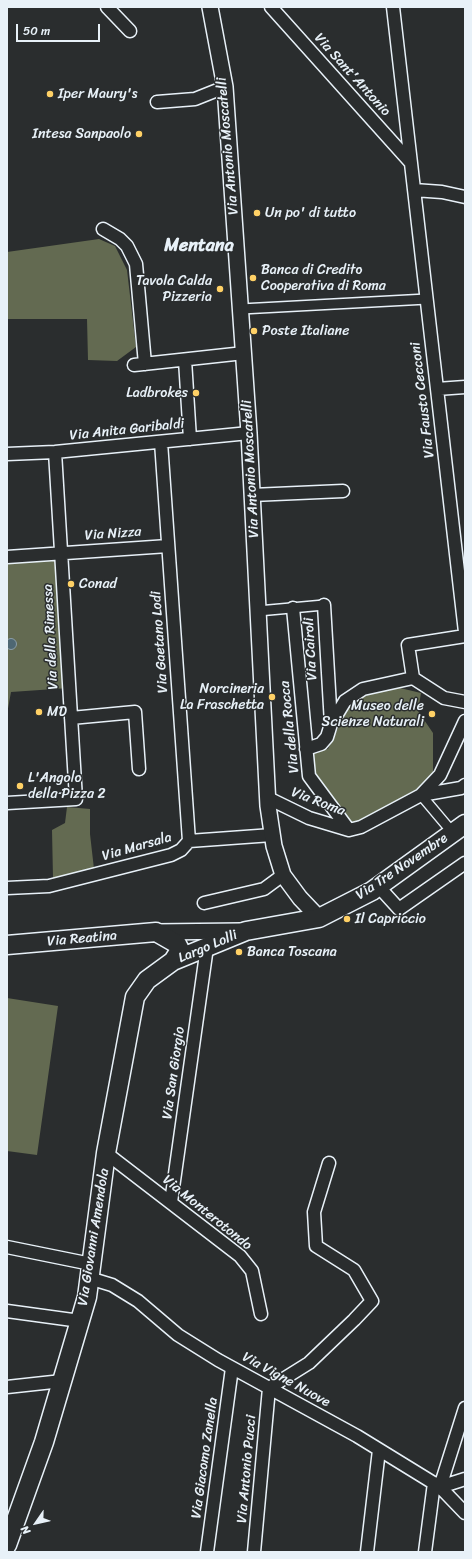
<!DOCTYPE html>
<style>
body{margin:0}
#map{position:relative;width:472px;height:1559px;overflow:hidden;background:#2a2d2e;font-family:Sriracha,sans-serif}
canvas{display:block}
.frame{position:absolute;inset:0;border:8px solid #e8f1f8;pointer-events:none}
.north{position:absolute;left:16px;top:1503px;width:40px;height:40px;-webkit-text-stroke:3px #2a2d2e;paint-order:stroke;rotate:236deg;font-size:11px;font-weight:700;line-height:16px;text-align:center;color:#e8f1f8}
.north::after{content:'';display:block;margin:auto;width:14px;height:18px;background:#e8f1f8;clip-path:polygon(50% 0,100% 100%,50% 72%,0 100%)}
.scale{position:absolute;left:16px;top:24px;width:84px;height:18px;box-sizing:border-box;border:2px solid #e8f1f8;border-top:0;padding-left:5px;font-size:12px;line-height:14px;white-space:nowrap;color:#e8f1f8;-webkit-text-stroke:3px #2a2d2e;paint-order:stroke}
</style>
<div id="map">
<canvas width="472" height="1559"></canvas>
<div class="frame"></div>
<div class="north">N</div>
<div class="scale">50 m</div>
</div>
<script>
const ctx = document.querySelector('canvas').getContext('2d');
ctx.lineJoin = 'round';
function fill(path, color) { ctx.fillStyle = color; ctx.fill(path, 'evenodd'); }
const toPath = rows => new Path2D(rows.map(r => 'M' + r).join(''));
function stroke(path, color, width, dash) { ctx.strokeStyle = color; ctx.lineWidth = width; ctx.lineCap = dash ? 'butt' : 'round'; ctx.setLineDash(dash || []); ctx.stroke(path); }
function drawText(font, color, halo, rows, align = 'center') {
  ctx.font = font + ' Sriracha,sans-serif'; ctx.lineWidth = 3; ctx.setLineDash([]); ctx.textBaseline = 'middle'; ctx.strokeStyle = halo; ctx.fillStyle = color; for (const [text, x, y, turn = 0] of rows) {
    ctx.save(); ctx.translate(x, y); ctx.rotate((+turn || 0) * Math.PI / 180); ctx.textAlign = isNaN(turn) ? turn : align; if (halo) ctx.strokeText(text, 0, 0); ctx.fillText(text, 0, 0); ctx.restore();
  }
}
fill(toPath([
 [99,239,115,246,127,270,136,347,117,361,88,360,87,319,7,319,7,252],
 [61,553,69,688,11,692,7,714,7,557],
 [400,688,421,693,418,711,433,733,433,776,405,800,351,824,314,773,313,751,328,749,348,707,369,693],
 [67,807,90,809,90,834,94,869,53,878,52,830,65,823],
 [7,998,58,1006,37,1155,7,1151]
]), '#636a51');
const water = toPath([
 '5.5 644a5.5 5.5 0 1 1 11 0a5.5 5.5 0 1 1-11 0Z'
]);
fill(water, '#4e6773');
stroke(water, '#8c9ea8', 1);
const pedestrian = toPath([
 [241,309,427,299],
 [258,611,324,605],
 [421,795,453,833]
]);
const minor = toPath([
 [107,7,130,31],
 [271,7,411,163],
 [393,7,465,632],
 [157,102,195,99,225,87],
 [414,190,442,192,465,197],
 [103,229,120,239,127,246,136,264,145,364],
 [185,360,190,439],
 [134,365,244,353],
 [437,389,465,387],
 [161,442,189,841],
 [7,454,55,452,249,433],
 [252,495,343,491],
 [7,557,168,546],
 [293,608,309,776,349,830],
 [413,678,408,645,465,636],
 [71,718,135,712,139,769],
 [331,724,345,701,363,689,413,678,444,698,465,702],
 [306,749,321,744,327,737,331,724,324,605],
 [421,795,461,788,465,785],
 [268,798,309,818,349,830,361,827,421,795,440,775,465,721],
 [7,803,76,799,55,452],
 [379,887,399,909,465,863],
 [7,888,49,886,171,855,181,850,189,841,272,835],
 [204,903,264,889,283,875],
 [106,1153,240,1256,252,1271,261,1314],
 [171,1202,207,947],
 [7,1247,91,1264],
 [89,1278,112,1285,138,1301,178,1335,218,1360,357,1436,440,1487,465,1513],
 [7,1311,80,1321],
 [7,1387,62,1381],
 [440,1487,465,1408],
 [440,1487,465,1479],
 [207,1552,232,1368],
 [254,1552,269,1388,309,1363,354,1320,372,1301,354,1270,316,1246,314,1212,329,1163],
 [367,1552,379,1450],
 [425,1552,434,1483]
]);
const tertiary = toPath([
 [210,7,225,87,249,433,268,806,274,846,283,875,300,898,319,918],
 [156,932,241,931]
]);
const secondary = toPath([
 [7,945,156,932,177,944,180,950,173,961],
 [7,1545,44,1442,87,1297,106,1153,135,997,147,980,173,961,246,931,319,918,372,891,465,824]
]);
stroke(pedestrian, '#e8f1f8', 12);
stroke(minor, '#e8f1f8', 15);
stroke(tertiary, '#e8f1f8', 18);
stroke(secondary, '#e8f1f8', 21);
stroke(pedestrian, '#2a2d2e', 9);
stroke(minor, '#2a2d2e', 12);
stroke(tertiary, '#2a2d2e', 15);
stroke(secondary, '#2a2d2e', 18);
for (const [x, y, r, color] of [
 [50,94,4,"#ffd166"],
 [139,134,4,"#ffd166"],
 [257,213,4,"#ffd166"],
 [253,278,4,"#ffd166"],
 [220,289,4,"#ffd166"],
 [254,331,4,"#ffd166"],
 [196,393,4,"#ffd166"],
 [71,584,4,"#ffd166"],
 [272,697,4,"#ffd166"],
 [39,712,4,"#ffd166"],
 [432,714,4,"#ffd166"],
 [20,786,4,"#ffd166"],
 [347,919,4,"#ffd166"],
 [239,952,4,"#ffd166"]
]) { const dot = new Path2D(); dot.arc(x, y, r, 0, 2 * Math.PI); ctx.fillStyle = color; ctx.fill(dot); stroke(dot, '#2a2d2e', 1.5); }
drawText('14px', '#e8f1f8', '#2a2d2e', [
 ["Via Sant'Antonio",352,75,48],
 ["Via Antonio Moscatelli",228,146,-95],
 ["Via Fausto Cecconi",423,400,-97],
 ["Via Anita Garibaldi",127,430,-6],
 ["Via Antonio Moscatelli",251,469,-93],
 ["Via Nizza",113,534,-4],
 ["Via della Rimessa",51,637,-93],
 ["Via Gaetano Lodi",160,642,-94],
 ["Via Cairoli",311,649,-93],
 ["Via della Rocca",290,727,-96],
 ["Via Roma",318,802,21],
 ["Via Marsala",137,847,-16],
 ["Via Tre Novembre",402,867,-34],
 ["Via Reatina",82,939,-5],
 ["Largo Lolli",208,947,-23],
 ["Via San Giorgio",174,1073,-82],
 ["Via Monterotondo",207,1213,39],
 ["Via Giovanni Amendola",94,1237,-81],
 ["Via Vigne Nuove",286,1380,29],
 ["Via Giacomo Zanella",205,1458,-82],
 ["Via Antonio Pucci",247,1469,-85]
]);
drawText('14px', '#e8f1f8', '#2a2d2e', [
 ["Iper Maury's",58,94],
 ["Intesa Sanpaolo",131,134,"right"],
 ["Un po' di tutto",265,213],
 ["Banca di Credito",261,270],
 ["Cooperativa di Roma",261,286],
 ["Tavola Calda",212,281,"right"],
 ["Pizzeria",212,297,"right"],
 ["Poste Italiane",262,331],
 ["Ladbrokes",188,393,"right"],
 ["Conad",79,584],
 ["Norcineria",264,689,"right"],
 ["La Fraschetta",264,705,"right"],
 ["Museo delle",424,706,"right"],
 ["Scienze Naturali",424,722,"right"],
 ["MD",47,712],
 ["L'Angolo",28,778],
 ["della Pizza 2",28,794],
 ["Il Capriccio",355,919],
 ["Banca Toscana",247,952]
], 'left');
drawText('bold 18px', '#e8f1f8', '#2a2d2e', [
 ["Mentana",199,246]
]);
</script>
